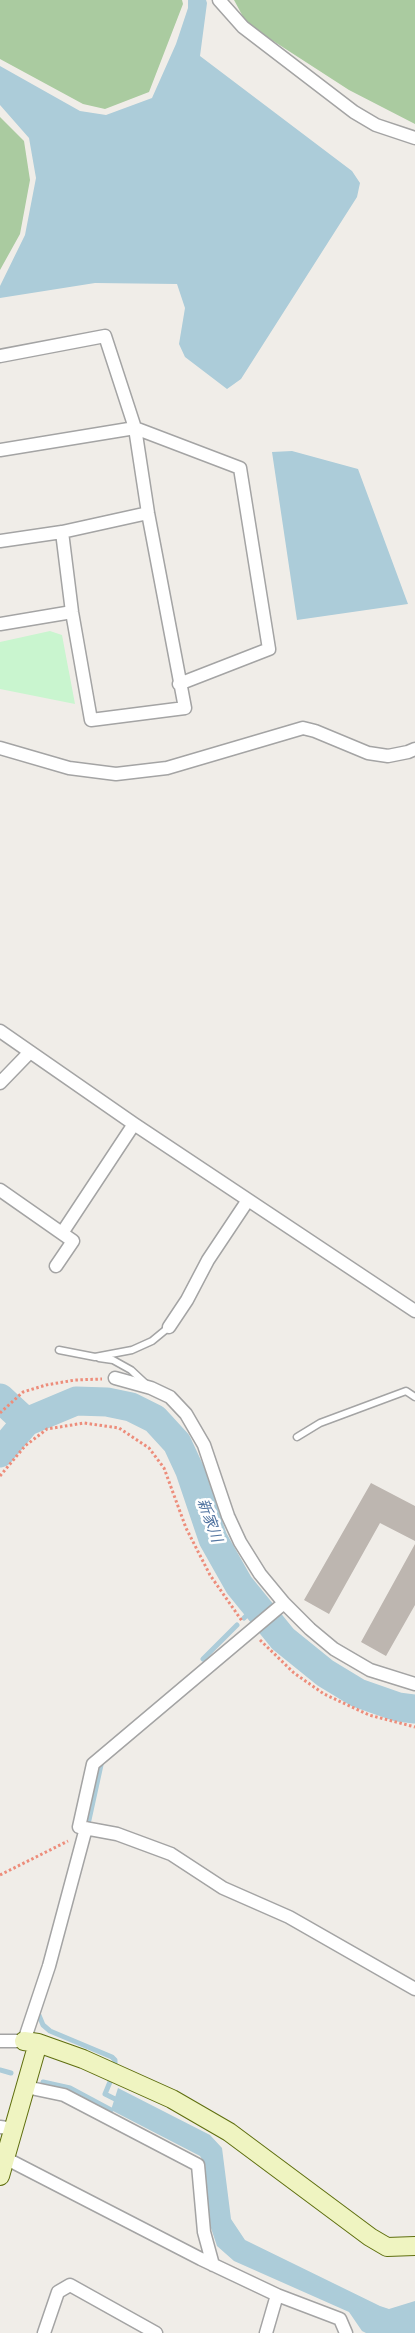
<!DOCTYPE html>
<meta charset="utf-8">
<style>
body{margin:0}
canvas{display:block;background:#f0ede8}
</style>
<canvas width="415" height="2333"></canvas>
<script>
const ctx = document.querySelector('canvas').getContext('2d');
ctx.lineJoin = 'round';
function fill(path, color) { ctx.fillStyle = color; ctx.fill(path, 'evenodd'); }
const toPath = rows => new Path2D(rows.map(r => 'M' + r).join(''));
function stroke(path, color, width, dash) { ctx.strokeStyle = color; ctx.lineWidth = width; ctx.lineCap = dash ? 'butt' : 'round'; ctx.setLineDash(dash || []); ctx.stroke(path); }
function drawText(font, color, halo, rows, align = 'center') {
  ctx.font = font + ' Overpass,"Noto Sans JP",sans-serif'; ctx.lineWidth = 5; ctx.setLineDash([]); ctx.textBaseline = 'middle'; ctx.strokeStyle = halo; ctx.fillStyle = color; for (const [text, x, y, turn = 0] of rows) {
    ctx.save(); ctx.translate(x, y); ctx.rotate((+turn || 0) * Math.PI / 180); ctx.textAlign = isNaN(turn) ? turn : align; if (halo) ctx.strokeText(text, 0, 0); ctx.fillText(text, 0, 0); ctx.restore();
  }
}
fill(toPath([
 [0,0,182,0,183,4,149,92,105,109,83,104,0,59],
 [234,0,415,0,415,124,349,90,247,24],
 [0,117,24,141,30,180,20,234,0,270]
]), '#aacba0');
fill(toPath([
 [50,631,62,635,75,704,0,689,0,642]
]), '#c9f5cf');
fill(toPath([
 [188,0,206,0,207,3,200,56,352,171,360,183,357,197,241,379,227,389,185,357,179,344,185,308,177,284,95,283,0,298,0,286,25,235,36,178,29,138,0,105,0,66,80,111,106,115,152,98,176,44,188,8],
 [292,451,358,469,408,604,297,620,272,452],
 [118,2088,210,2135,222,2148,231,2219,245,2240,380,2306,389,2309,415,2301,415,2333,366,2333,362,2331,349,2312,234,2261,217,2246,208,2219,205,2164,200,2156,111,2110]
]), '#acccd9');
stroke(toPath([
 [244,1618,256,1606],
 [203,1659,237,1625],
 [89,1820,101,1765],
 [39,2010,38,2013,43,2025,50,2031,112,2057,115,2060,115,2069],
 [0,2070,11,2073],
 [112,2077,105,2094,115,2099],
 [43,2082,70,2088,111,2110]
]), '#acccd9', 5);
stroke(toPath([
 [0,1398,26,1422],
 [0,1453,26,1422,76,1401,107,1402,131,1407,155,1419,177,1443,190,1471,213,1539,239,1585,283,1639,325,1673,358,1693,398,1707,415,1709]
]), '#acccd9', 29);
fill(toPath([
 [371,1483,415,1506,415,1541,380,1523,329,1614,304,1600],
 [415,1544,415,1605,386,1656,361,1642]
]), '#bdb6b0');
const lane = toPath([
 [59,1350,95,1357,132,1350,152,1341,169,1327],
 [99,1358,113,1360,131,1370,146,1384],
 [297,1437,320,1423,406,1391,415,1397]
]);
const street = toPath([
 [219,0,243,27,354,112,376,125,415,138],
 [0,356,105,336,135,428,148,513,185,708,91,720,72,612,62,532],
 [0,450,135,428,240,468,269,649,179,684],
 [0,541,62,532,148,513],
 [0,624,72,612],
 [0,748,69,768,116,774,167,768,303,728,315,731,368,753,388,756,408,752,415,749],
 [0,1031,134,1124,415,1311],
 [0,1083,30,1052],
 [0,1190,73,1241,56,1266],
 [62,1233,134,1124],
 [169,1327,187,1300,208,1260,248,1200],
 [115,1378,151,1388,170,1397,186,1414,204,1445,228,1516,240,1542,260,1574,284,1603,310,1629,334,1649,370,1670,415,1684],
 [284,1603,93,1764,79,1827,117,1834,171,1854,223,1888,289,1917,415,1989],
 [0,2041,24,2041,49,1966,86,1828],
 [26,2087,64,2095,198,2165,204,2232,213,2265],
 [0,2127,14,2129],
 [5,2158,201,2259,277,2295,266,2333],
 [277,2295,340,2319,346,2333],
 [44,2333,58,2292,70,2285,156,2333]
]);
const secondary = toPath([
 [24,2041,38,2043,83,2059,172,2099,229,2132,370,2237,387,2247,415,2246],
 [0,2176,38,2043]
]);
stroke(lane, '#a4a4a4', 9);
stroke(street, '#a4a4a4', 15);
stroke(secondary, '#5f6f0f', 20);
stroke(toPath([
 [0,1413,23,1392,46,1385,75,1380,102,1379],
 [0,1476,25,1446,47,1429,84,1423,119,1428,149,1448,164,1468,186,1528,210,1575,242,1621],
 [260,1640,294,1673,324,1694,369,1715,415,1727],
 [0,1875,68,1841]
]), '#ed8d7b', 3, [2.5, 2.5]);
stroke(lane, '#fff', 6);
stroke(street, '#fff', 12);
stroke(secondary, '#eff4c1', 18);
drawText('italic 15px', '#5274a0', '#fff', [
 ["新家川",208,1521,70]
]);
</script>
